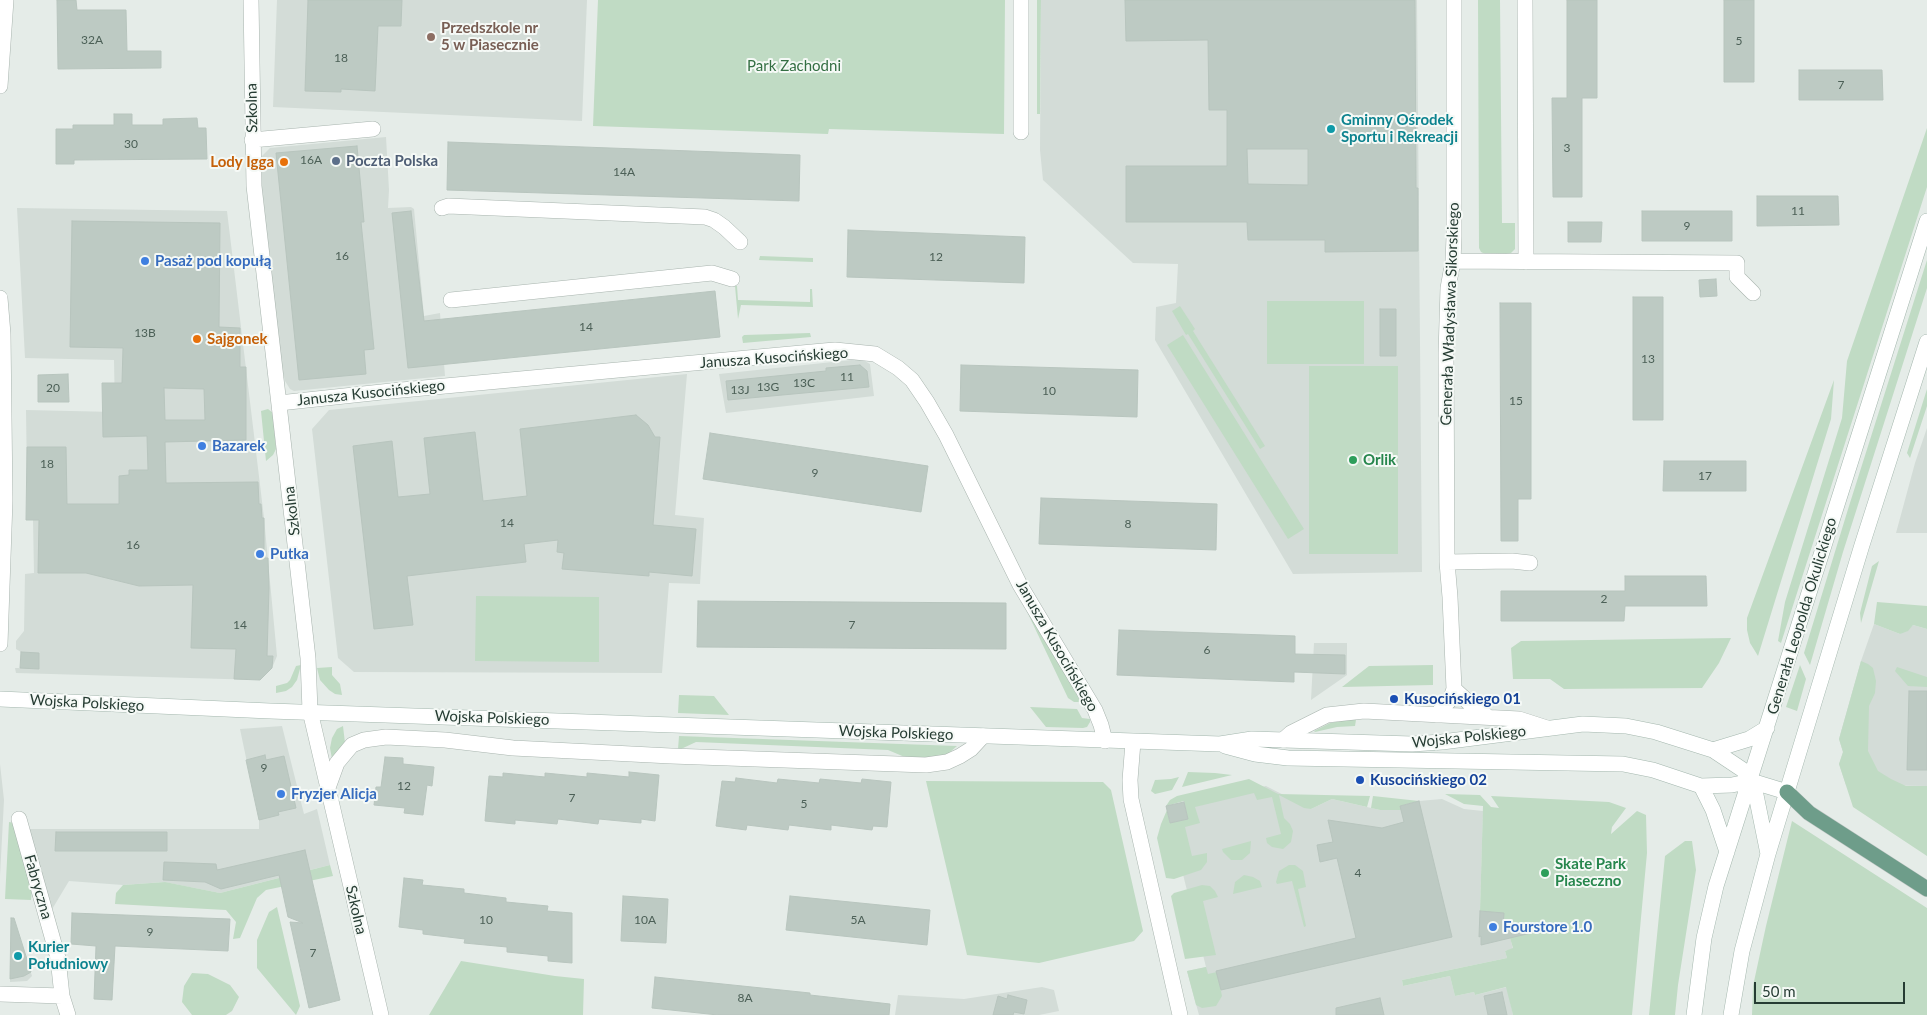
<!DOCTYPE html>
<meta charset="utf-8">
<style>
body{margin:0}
#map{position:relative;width:1927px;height:1015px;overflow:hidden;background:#e5ece8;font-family:Lato,sans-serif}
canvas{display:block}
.scale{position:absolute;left:1754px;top:982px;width:151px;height:22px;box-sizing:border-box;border:2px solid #263c33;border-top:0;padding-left:6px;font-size:15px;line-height:18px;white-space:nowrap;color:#263c33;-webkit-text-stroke:4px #f5f9f6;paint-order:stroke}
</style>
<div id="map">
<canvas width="1927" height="1015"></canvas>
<div class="scale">50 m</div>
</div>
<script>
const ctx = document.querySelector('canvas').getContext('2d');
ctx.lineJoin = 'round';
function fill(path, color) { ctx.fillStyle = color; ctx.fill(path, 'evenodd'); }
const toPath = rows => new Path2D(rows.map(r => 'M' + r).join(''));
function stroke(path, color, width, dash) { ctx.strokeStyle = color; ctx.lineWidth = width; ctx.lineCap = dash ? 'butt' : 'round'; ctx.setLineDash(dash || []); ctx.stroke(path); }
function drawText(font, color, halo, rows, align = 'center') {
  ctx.font = font + ' Lato,sans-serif'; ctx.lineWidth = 4; ctx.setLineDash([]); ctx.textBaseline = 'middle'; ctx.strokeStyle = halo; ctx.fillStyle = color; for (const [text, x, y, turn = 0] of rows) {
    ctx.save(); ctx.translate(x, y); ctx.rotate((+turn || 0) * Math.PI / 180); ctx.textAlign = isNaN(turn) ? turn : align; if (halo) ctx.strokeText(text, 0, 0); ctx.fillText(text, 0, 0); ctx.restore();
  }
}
fill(toPath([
 [277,0,587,0,582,121,273,107],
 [1041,0,1417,0,1422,572,1293,574,1155,340,1156,307,1176,303,1178,264,1133,263,1043,180,1040,150],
 [386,137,389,190,388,208,411,207,414,209,424,316,440,313,445,376,294,391,290,389,285,381,282,369,260,170,260,158,270,148],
 [17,208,227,211,264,518,277,656,272,668,260,680,16,673,15,668,20,668,21,652,16,649,16,641,24,631,25,574,34,573,33,520,27,480,26,410,115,412,114,360,25,358],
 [861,359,870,364,874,396,726,413,719,374],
 [687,374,675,515,704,518,700,584,669,583,662,673,354,672,338,658,312,429,329,410],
 [1927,428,1927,533,1896,533,1915,463],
 [1874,624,1900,634,1913,625,1927,629,1927,786,1846,785,1839,764,1843,752,1839,739,1861,661],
 [1314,643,1347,643,1347,675,1311,700],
 [282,726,304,814,317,809,330,865,220,893,164,882,123,885,69,881,51,911,27,829,259,829,259,820,240,729],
 [0,764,4,800,0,876],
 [1266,786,1311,809,1332,799,1380,810,1400,810,1400,806,1419,801,1442,799,1464,809,1483,811,1480,911,1504,913,1513,949,1505,951,1507,958,1402,980,1403,986,1450,976,1455,996,1474,992,1475,995,1507,987,1513,1015,1199,1015,1187,971,1206,967,1166,806],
 [11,941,21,941,32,976,27,981,10,982],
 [1042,987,1054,990,1059,1011,1039,1015,895,1015,898,995,964,999]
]), '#d3dcd7');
fill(toPath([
 [598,0,1005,0,1004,134,829,129,828,134,593,126],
 [1037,0,1041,0,1040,114,1037,114],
 [1478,0,1500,0,1502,223,1515,223,1515,249,1511,253,1497,256,1485,254,1481,252,1479,248],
 [1927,128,1927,187,1781,643,1778,641,1785,602,1842,418,1847,361],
 [760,256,813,258,813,262,759,260],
 [1927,260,1927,288,1843,552,1810,665,1804,653,1849,506],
 [735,286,737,286,738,300,810,302,810,289,812,289,813,307,741,305,738,319],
 [1267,301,1364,301,1364,364,1267,364],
 [1180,306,1195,329,1193,331,1265,446,1260,449,1188,334,1186,335,1172,311],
 [810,333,811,337,743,343,742,337,744,335],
 [1183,335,1304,529,1288,539,1167,345],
 [1309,366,1398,366,1398,554,1309,554],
 [1834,380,1831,419,1758,656,1750,643,1747,630,1747,618],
 [1927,389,1927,406,1910,458,1907,453],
 [268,409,273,413,276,449,273,455,266,461,261,411],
 [1879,561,1861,623,1860,613,1872,566],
 [476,596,599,597,599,662,475,661],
 [1021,599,1081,702,1074,702,1068,698],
 [1877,602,1927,606,1927,629,1913,625,1908,631,1900,634,1874,624],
 [1731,638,1719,663,1702,688,1564,689,1550,679,1513,679,1511,648,1521,641],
 [1861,661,1868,664,1873,668,1876,681,1875,693,1869,706,1868,751,1878,771,1891,779,1906,786,1927,786,1927,856,1853,807,1839,764,1843,752,1839,739],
 [301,665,297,680,292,687,286,691,276,693,276,686,287,683,290,680,296,666],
 [1433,665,1433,685,1342,687,1369,666],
 [1800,665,1806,679,1797,711,1786,707],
 [332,667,332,675,340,684,342,695,335,694,329,690,320,680,317,668],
 [1897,667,1927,677,1927,687,1908,686,1895,671],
 [679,695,714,696,729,715,678,713],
 [1030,707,1077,709,1082,718,1090,719,1090,722,1087,727,1083,728,1046,727],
 [1347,720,1356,720,1355,726,1337,727,1315,732,1314,731,1330,723],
 [343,726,345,743,332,759,330,748,332,738,337,729],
 [679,736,957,746,949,753,939,757,924,759,907,758,888,750,696,742,681,749,678,749],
 [1188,772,1215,773,1232,775,1182,787],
 [1179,777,1172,790,1155,794,1151,791,1155,780,1171,779],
 [1249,779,1278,794,1370,796,1367,807,1332,799,1311,809,1304,808,1279,795,1284,818,1290,824,1293,831,1291,842,1283,849,1272,847,1267,843,1266,838,1281,834,1272,797,1257,800,1254,793,1195,807,1200,823,1185,827,1192,856,1207,853,1207,862,1201,870,1174,879,1166,878,1157,838,1161,824,1167,810,1170,823,1188,819,1184,801,1166,806,1170,800,1177,796],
 [926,781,1103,782,1111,790,1143,931,1134,941,1039,963,967,955],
 [1445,794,1480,795,1491,807,1499,808,1491,796,1609,802,1626,808,1612,827,1611,834,1637,811,1646,815,1647,853,1632,1015,1513,1015,1506,987,1475,995,1474,992,1455,996,1450,976,1403,986,1402,980,1507,958,1505,951,1513,948,1510,938,1503,926,1504,914,1480,911,1483,806,1464,804],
 [1373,796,1419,801,1400,806,1401,810,1380,810,1371,808],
 [1792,821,1927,908,1927,1015,1752,1015,1753,986,1766,926],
 [9,822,14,823,32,891,31,900,5,899],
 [1251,841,1250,853,1242,860,1231,860,1223,852,1222,849],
 [1685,841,1692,841,1696,870,1678,985,1675,1015,1649,1015,1665,856],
 [330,865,333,876,266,890,257,898,240,938,233,939,236,922,226,910,115,904,116,893,123,885,165,882,220,893],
 [1289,865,1295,865,1303,871,1306,887,1298,889,1306,926,1304,927,1292,881,1277,884,1276,882,1279,871],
 [1244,875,1253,877,1260,881,1262,887,1233,894,1235,882],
 [1202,885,1210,886,1215,891,1218,897,1203,901,1216,955,1185,959,1171,896,1174,893],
 [277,907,300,1006,296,1015,257,968,257,940,269,912],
 [461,961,555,976,584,979,583,1015,429,1015],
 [1206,967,1208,974,1217,972,1222,996,1216,1006,1202,1008,1196,1005,1187,971],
 [192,973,208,974,230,985,239,997,232,1011,226,1015,192,1015,182,1002,184,986]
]), '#c0dbc4');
const building = toPath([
 [57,0,76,0,77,10,126,10,127,51,161,51,161,68,58,69,57,0],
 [308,0,402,0,401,26,378,26,375,91,341,89,341,92,305,91,308,0],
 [1125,0,1415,0,1416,188,1418,188,1418,251,1325,252,1325,240,1248,240,1247,222,1126,222,1126,166,1227,166,1227,110,1209,110,1208,40,1126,41,1125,0],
 [1247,149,1308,149,1308,185,1248,184,1247,149],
 [1567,0,1597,0,1597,98,1582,98,1582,197,1553,197,1552,98,1567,98,1567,0],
 [1724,0,1754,0,1754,82,1724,82,1724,0],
 [1799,70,1882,70,1883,100,1799,100,1799,70],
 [114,114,132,114,132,125,163,125,163,119,197,118,198,128,206,128,207,159,74,160,74,164,56,164,56,129,73,129,73,125,114,125,114,114],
 [448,142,800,155,799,201,447,190,448,142],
 [357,146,364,222,361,222,374,349,364,350,366,374,299,380,276,153,357,146],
 [1757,196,1838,196,1839,225,1757,226,1757,196],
 [411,211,424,321,715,291,720,337,408,368,392,213,411,211],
 [1642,211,1732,211,1732,241,1642,241,1642,211],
 [72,221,220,223,219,327,240,328,240,367,246,367,246,440,165,442,166,483,258,482,259,504,261,504,262,518,264,518,264,558,268,558,269,588,267,656,273,656,272,668,260,680,234,679,236,649,191,648,193,585,139,586,86,573,38,573,39,520,26,520,27,447,66,447,67,504,119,504,119,476,129,475,129,470,148,470,147,436,103,437,102,383,122,383,123,348,70,347,72,221],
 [164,388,204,389,205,420,165,420,164,388],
 [1568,222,1602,222,1601,242,1568,242,1568,222],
 [848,230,1025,237,1024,283,847,277,848,230],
 [1716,279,1717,296,1700,297,1699,280,1716,279],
 [1633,297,1663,297,1663,420,1633,420,1633,297],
 [1500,303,1531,303,1531,499,1518,499,1518,541,1501,541,1500,303],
 [1380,309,1396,309,1396,356,1380,356,1380,309],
 [860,365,867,371,869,387,728,400,726,381,826,371,826,368,860,365],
 [961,365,1138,370,1137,417,960,411,961,365],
 [68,374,69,402,38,402,38,375,68,374],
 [636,415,648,425,655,437,660,437,653,525,696,529,692,576,649,572,649,576,562,569,564,553,557,552,558,540,524,544,526,562,407,576,413,625,374,629,353,446,392,441,398,497,430,494,424,438,475,432,483,501,527,496,520,429,636,415],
 [710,433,928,466,921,512,703,479,710,433],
 [1664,461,1746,461,1746,491,1663,491,1664,461],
 [1041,498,1217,504,1216,550,1039,544,1041,498],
 [1625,576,1706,576,1707,606,1625,606,1624,621,1501,621,1501,591,1625,591,1625,576],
 [698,601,1006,603,1006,649,697,647,698,601],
 [1119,630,1295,636,1295,654,1345,655,1345,674,1294,672,1294,682,1117,675,1119,630],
 [21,652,39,653,39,669,20,668,21,652],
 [1909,691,1927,691,1927,770,1907,770,1909,691],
 [265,755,266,760,284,756,296,808,278,812,279,815,259,820,246,760,265,755],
 [385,757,403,758,403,764,434,767,432,786,427,785,423,815,404,813,405,808,374,805,376,787,381,787,385,757],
 [629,772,659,775,655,821,641,819,641,823,599,819,598,824,558,819,557,824,515,820,515,824,485,821,489,776,503,777,503,773,545,777,545,773,587,777,587,773,629,777,629,772],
 [736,778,777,783,778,779,819,783,820,779,861,783,862,779,891,782,887,827,873,826,872,830,831,825,831,830,789,825,788,830,747,825,746,830,716,826,722,781,735,782,736,778],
 [1419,801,1452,937,1221,990,1216,971,1356,938,1337,858,1320,862,1317,845,1333,842,1328,820,1382,828,1404,822,1400,806,1419,801],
 [1184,802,1188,819,1170,823,1166,806,1184,802],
 [56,832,167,832,167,851,55,851,56,832],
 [305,850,340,1000,309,1008,290,922,303,923,288,917,279,875,221,889,205,882,163,880,164,862,216,864,217,870,305,850],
 [404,878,423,880,422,885,464,889,464,893,506,898,506,902,548,906,547,911,572,913,572,963,548,961,548,956,507,952,507,947,464,943,465,939,423,934,423,930,399,927,404,878],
 [623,896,668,899,666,943,621,941,623,896],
 [790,896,930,910,927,945,786,930,790,896],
 [1480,911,1504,913,1503,926,1534,927,1535,932,1481,945,1481,936,1479,937,1480,911],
 [72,913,230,919,228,951,115,946,112,1000,94,999,96,946,71,944,72,913],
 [11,918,14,918,31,972,24,976,10,979,11,918],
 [655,977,810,993,810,995,890,1004,889,1015,718,1015,652,1008,655,977],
 [1502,992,1507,1015,1488,1015,1484,996,1502,992],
 [1008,995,1027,1000,1024,1014,1014,1012,1013,1015,993,1015,998,996,1007,999,1008,995],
 [1380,998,1384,1015,1336,1015,1336,1008,1380,998]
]);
fill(building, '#bdcac3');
stroke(building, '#b8c5be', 1);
const street = toPath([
 [251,0,254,186,308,658,310,711,381,1015],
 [1525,0,1526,262],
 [0,86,6,0],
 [1021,132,1021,0],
 [252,140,373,129],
 [442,208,448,206,705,217,714,220,724,227,740,242],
 [1453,261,1737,263,1737,277,1753,293],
 [0,298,3,334,5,500,0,644],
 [451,300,712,273,732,279],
 [279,403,391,391,823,351,835,350,875,354,898,368,912,380,927,402,946,435,1020,585,1095,710,1101,725,1105,741],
 [1447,562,1512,561,1530,563],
 [1454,689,1480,713,1487,716],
 [1436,715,1450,700,1454,689,1450,597,1447,562,1446,354,1448,288,1453,261,1454,237,1454,0],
 [1283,740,1291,733,1327,715,1364,711,1519,719,1547,728],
 [1133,742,1130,780,1131,799,1180,1015],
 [329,785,337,763,352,745,364,740,386,737,445,740,513,748,671,756,926,765,947,762,960,756,971,749,983,736],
 [19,819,58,958,62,996,68,1015],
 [0,994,62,996]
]);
const secondary = toPath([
 [0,699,270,711,1220,744,1252,739,1412,744,1442,742,1583,724,1626,726,1656,732,1713,750,1743,770,1751,781,1756,795,1768,854],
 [1225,746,1255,754,1288,758,1623,764,1653,770,1701,786,1732,785,1751,781],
 [1713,750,1749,739,1767,728],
 [1751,781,1787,792],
 [1701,786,1713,810,1727,852],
 [1694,1015,1704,938,1716,886,1927,221],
 [1731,1015,1742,951,1768,854,1862,545,1927,342]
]);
const primary = toPath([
 [1787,792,1809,813,1927,889]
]);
stroke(street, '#a8b4ae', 16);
stroke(secondary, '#a4b7ae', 16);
stroke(primary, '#c2c8c6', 16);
stroke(street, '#fff', 15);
stroke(secondary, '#fff', 15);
stroke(primary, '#6e9d8a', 15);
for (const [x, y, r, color] of [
 [431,37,5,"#8d6e63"],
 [1331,129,5,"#0f9aa8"],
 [336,161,5,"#5c6f8a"],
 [284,162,5,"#e8710a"],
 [145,261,5,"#3f7fe0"],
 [197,339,5,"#e8710a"],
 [202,446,5,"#3f7fe0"],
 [1353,460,5,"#2e9e5b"],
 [260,554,5,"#3f7fe0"],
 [1394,699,5,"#1a4fb4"],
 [1360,780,5,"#1a4fb4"],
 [281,794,5,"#3f7fe0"],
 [1545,873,5,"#2e9e5b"],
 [1493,927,5,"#3f7fe0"],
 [18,956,5,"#0f9aa8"]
]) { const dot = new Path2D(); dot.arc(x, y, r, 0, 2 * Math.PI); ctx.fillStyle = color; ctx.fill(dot); stroke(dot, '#f5f9f6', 2); }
drawText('12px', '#4c6057', null, [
 ["32A",92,40],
 ["5",1739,41],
 ["18",341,58],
 ["7",1841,85],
 ["30",131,144],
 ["3",1567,148],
 ["16A",311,160],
 ["14A",624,172],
 ["11",1798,211],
 ["9",1687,226],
 ["16",342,256],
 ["12",936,257],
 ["14",586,327],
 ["13B",145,333],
 ["13",1648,359],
 ["11",847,377],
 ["13C",804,383],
 ["13G",768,387],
 ["20",53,388],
 ["13J",740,390],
 ["10",1049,391],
 ["15",1516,401],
 ["18",47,464],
 ["9",815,473],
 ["17",1705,476],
 ["14",507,523],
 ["8",1128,524],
 ["16",133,545],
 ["2",1604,599],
 ["14",240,625],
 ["7",852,625],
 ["6",1207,650],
 ["9",264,768],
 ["12",404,786],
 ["7",572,798],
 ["5",804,804],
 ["4",1358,873],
 ["10",486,920],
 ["10A",645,920],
 ["5A",858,920],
 ["9",150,932],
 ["7",313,953],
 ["8A",745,998]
]);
drawText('bold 15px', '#785e54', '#f5f9f6', [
 ["Przedszkole nr",441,28],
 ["5 w Piasecznie",441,45]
], 'left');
drawText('15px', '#346f43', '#f5f9f6', [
 ["Park Zachodni",794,66]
]);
drawText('15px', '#263c33', '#f5f9f6', [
 ["Szkolna",252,108,-91],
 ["Generała Władysława Sikorskiego",1450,314,-88],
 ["Janusza Kusocińskiego",774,358,-4],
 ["Janusza Kusocińskiego",371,393,-6],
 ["Szkolna",292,511,-97],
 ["Generała Leopolda Okulickiego",1802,616,-73],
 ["Janusza Kusocińskiego",1057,646,60],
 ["Wojska Polskiego",87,703,3],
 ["Wojska Polskiego",492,718,2],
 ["Wojska Polskiego",896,733,2],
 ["Wojska Polskiego",1469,737,-6],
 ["Fabryczna",38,887,74],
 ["Szkolna",356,910,77]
]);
drawText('bold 15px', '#0d838f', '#f5f9f6', [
 ["Gminny Ośrodek",1341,120],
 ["Sportu i Rekreacji",1341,137],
 ["Kurier",28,947],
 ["Południowy",28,964]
], 'left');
drawText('bold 15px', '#4e5e75', '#f5f9f6', [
 ["Poczta Polska",346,161]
], 'left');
drawText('bold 15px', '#c56008', '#f5f9f6', [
 ["Lody Igga",274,162],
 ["Sajgonek",207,339,"left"]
], 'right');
drawText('bold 15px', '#366cbe', '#f5f9f6', [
 ["Pasaż pod kopułą",155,261],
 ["Bazarek",212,446],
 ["Putka",270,554],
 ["Fryzjer Alicja",291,794],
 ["Fourstore 1.0",1503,927]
], 'left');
drawText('bold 15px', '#27864d', '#f5f9f6', [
 ["Orlik",1363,460],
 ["Skate Park",1555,864],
 ["Piaseczno",1555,881]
], 'left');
drawText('bold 15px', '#164399', '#f5f9f6', [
 ["Kusocińskiego 01",1404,699],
 ["Kusocińskiego 02",1370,780]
], 'left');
</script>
